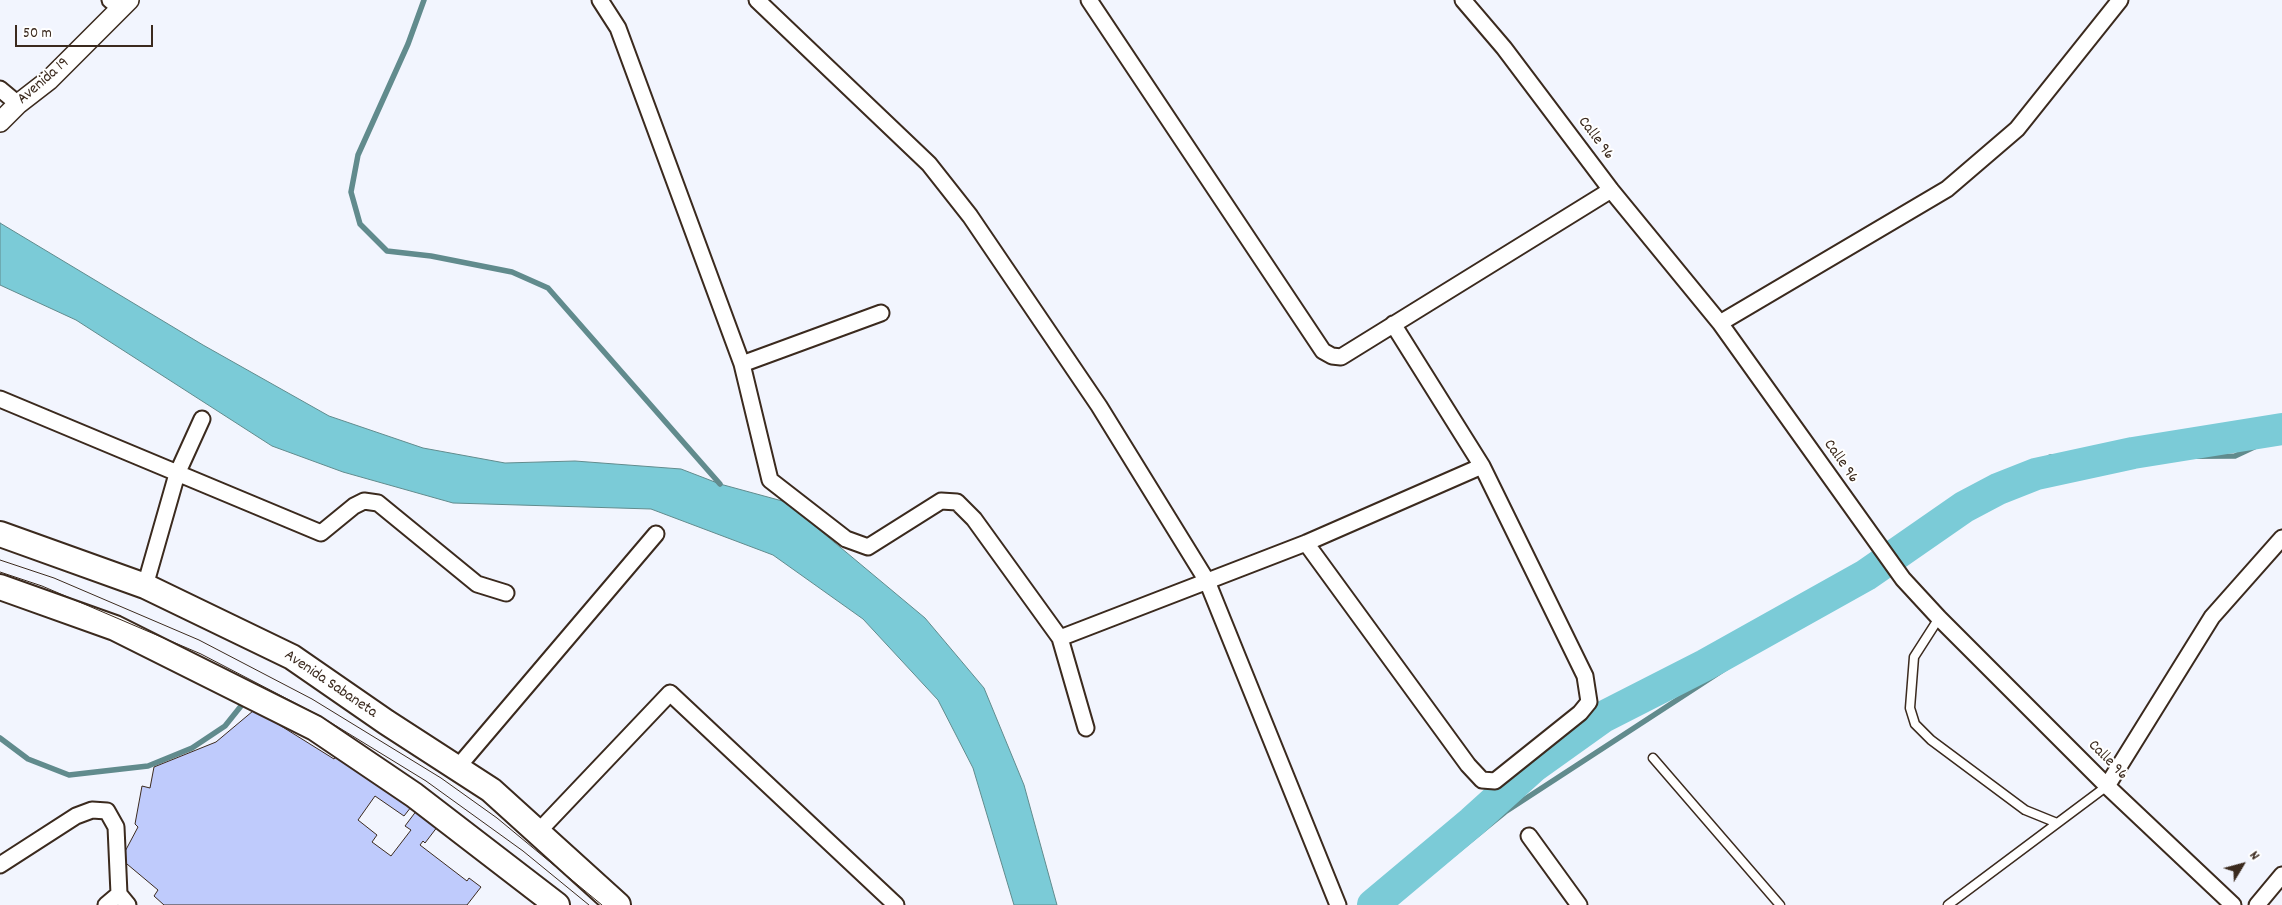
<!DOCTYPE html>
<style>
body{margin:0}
#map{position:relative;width:2282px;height:905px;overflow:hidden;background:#f2f5fe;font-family:Dekko,sans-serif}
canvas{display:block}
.north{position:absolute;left:2217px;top:840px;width:50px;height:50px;-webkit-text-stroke:4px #fff;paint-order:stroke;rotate:53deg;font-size:14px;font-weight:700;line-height:20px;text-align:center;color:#3b2a1e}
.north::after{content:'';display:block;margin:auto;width:18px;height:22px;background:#3b2a1e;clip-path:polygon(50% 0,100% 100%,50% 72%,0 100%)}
.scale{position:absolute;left:15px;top:25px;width:138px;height:22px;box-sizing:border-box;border:2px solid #3b2a1e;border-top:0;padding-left:6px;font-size:15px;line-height:18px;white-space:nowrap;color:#3b2a1e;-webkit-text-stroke:4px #fff;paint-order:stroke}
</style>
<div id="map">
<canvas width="2282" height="905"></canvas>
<div class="north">N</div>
<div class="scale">50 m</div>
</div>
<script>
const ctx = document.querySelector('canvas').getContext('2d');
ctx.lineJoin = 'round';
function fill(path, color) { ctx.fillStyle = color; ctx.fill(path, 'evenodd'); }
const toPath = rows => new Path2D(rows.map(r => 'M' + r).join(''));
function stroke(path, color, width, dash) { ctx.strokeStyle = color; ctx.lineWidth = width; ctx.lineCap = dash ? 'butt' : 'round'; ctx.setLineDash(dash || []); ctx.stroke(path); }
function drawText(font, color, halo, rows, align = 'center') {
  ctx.font = font + ' Dekko,sans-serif'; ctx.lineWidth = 4; ctx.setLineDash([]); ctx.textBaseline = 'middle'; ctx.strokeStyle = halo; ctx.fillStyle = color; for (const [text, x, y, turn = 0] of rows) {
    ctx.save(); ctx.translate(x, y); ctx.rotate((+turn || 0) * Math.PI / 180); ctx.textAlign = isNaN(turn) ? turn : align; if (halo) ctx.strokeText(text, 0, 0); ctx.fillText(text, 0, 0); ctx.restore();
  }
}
const water = toPath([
 [0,223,203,345,329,416,423,448,505,463,575,461,681,469,720,484,786,502,925,618,984,688,1024,785,1057,905,1014,905,973,768,938,700,863,619,773,555,651,509,453,503,343,472,272,446,76,320,0,285,0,223]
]);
fill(water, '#7bcbd7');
stroke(water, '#618b8d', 1);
stroke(toPath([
 [424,0,408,44,358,155,351,192,360,224,387,251,431,256,512,272,548,288,720,484],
 [0,738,28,759,69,775,148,766,192,748,225,726,245,701],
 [1391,905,1505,812,2050,457,2235,456,2282,434]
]), '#618b8d', 5.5);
stroke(toPath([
 [1373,905,1472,822,1533,767,1603,717,1705,665,1866,575,1964,507,1998,489,2036,474,2133,453,2282,429]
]), '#7bcbd7', 32);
const building = toPath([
 [253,711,265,716,334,759,340,750,415,802,404,816,375,796,358,820,377,835,372,842,391,856,411,830,405,826,420,806,441,822,425,843,423,841,420,845,467,881,469,878,481,887,467,905,164,905,154,896,158,890,121,859,138,827,135,824,142,786,150,788,154,767,216,742,253,711]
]);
fill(building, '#bfcbfc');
stroke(building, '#3b2a1e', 1);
const service = toPath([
 [1939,618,1914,657,1910,708,1915,724,1931,740,2025,810,2057,823],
 [1653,758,1780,905],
 [1948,905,2107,786]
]);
const minor = toPath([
 [110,0,121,9],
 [600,0,618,28,742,364,770,480,846,539,868,547,941,501,957,502,974,519,1060,638,1306,543,1482,466],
 [757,0,929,164,970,216,1099,406,1207,581,1338,905],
 [1089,0,1323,351,1332,356,1341,357,1611,190],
 [1463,0,1504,48,1611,190,1720,323,1903,579,1939,618,2107,786,2233,905],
 [0,89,18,104],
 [1720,323,1947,189,2017,129,2120,0],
 [742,364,881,313],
 [0,399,321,533,354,506,364,501,378,503,477,584,506,593],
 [1306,543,1468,765,1482,780,1495,781,1580,713,1589,702,1585,676,1482,466,1393,324],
 [145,586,177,474,202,419],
 [1060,638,1086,728],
 [457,768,656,534],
 [2107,786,2212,617,2282,538],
 [538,832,670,693,896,905],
 [1529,836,1579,905],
 [0,865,76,816,92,810,107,811,116,827,119,894,128,905],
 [106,905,119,894],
 [2257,905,2282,875]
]);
const tertiary = toPath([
 [0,122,18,104,49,80,129,0]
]);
const primary = toPath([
 [0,534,145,586,292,657,386,722,491,790,618,905],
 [0,587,115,628,315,728,414,795,557,905]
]);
stroke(service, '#3b2a1e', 11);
stroke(minor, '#3b2a1e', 19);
stroke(tertiary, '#3b2a1e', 22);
stroke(primary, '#3b2a1e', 28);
stroke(service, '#fff', 8);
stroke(minor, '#fff', 15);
stroke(tertiary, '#fff', 19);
stroke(primary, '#fff', 24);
stroke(toPath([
 [0,560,54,578,199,640,312,699,441,778,497,818,602,905],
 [0,572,42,586,201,654,320,716,426,781,523,851,589,905]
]), '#3b2a1e', 1);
drawText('16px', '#3b2a1e', '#fff', [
 ["Avenida 19",44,82,-41],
 ["Calle 96",1595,139,53],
 ["Calle 96",1840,462,55],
 ["Avenida Sabaneta",330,685,34],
 ["Calle 96",2107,761,45]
]);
</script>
